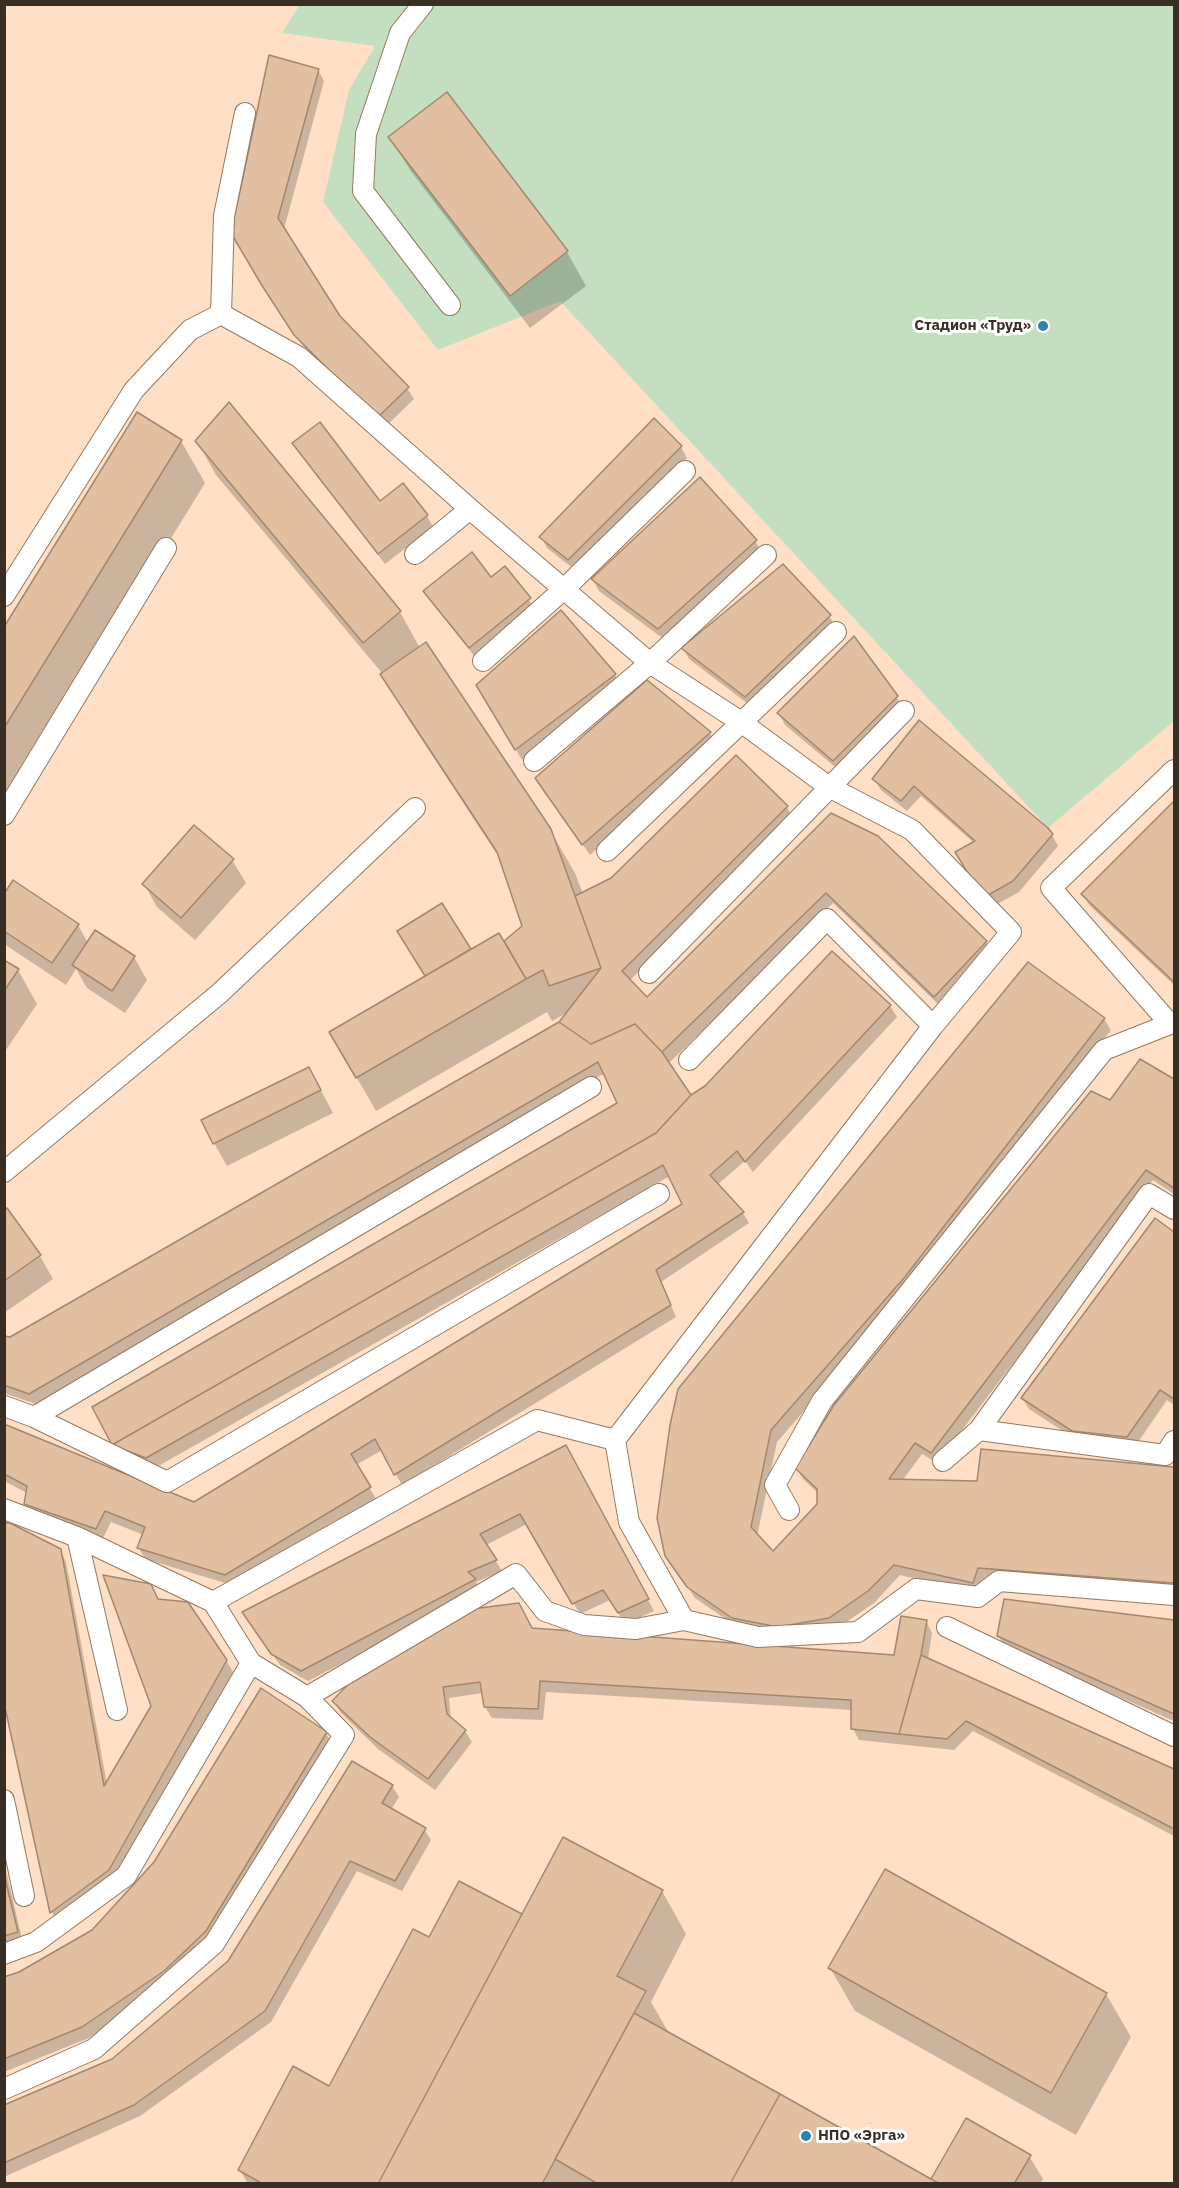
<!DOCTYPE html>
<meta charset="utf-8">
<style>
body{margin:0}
#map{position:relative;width:1179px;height:2188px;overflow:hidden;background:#ffe0c6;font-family:"IBM Plex Sans",sans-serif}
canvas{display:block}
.frame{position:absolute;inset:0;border:6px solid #392e24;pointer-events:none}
</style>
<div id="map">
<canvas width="1179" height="2188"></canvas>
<div class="frame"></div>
</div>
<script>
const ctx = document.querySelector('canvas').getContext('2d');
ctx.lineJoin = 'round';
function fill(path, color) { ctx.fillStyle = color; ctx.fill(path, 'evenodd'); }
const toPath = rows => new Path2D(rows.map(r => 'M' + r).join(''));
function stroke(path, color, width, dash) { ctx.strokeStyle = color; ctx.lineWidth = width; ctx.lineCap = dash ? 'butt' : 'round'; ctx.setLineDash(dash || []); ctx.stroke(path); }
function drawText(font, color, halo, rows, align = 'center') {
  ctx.font = font + ' "IBM Plex Sans",sans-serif'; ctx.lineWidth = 6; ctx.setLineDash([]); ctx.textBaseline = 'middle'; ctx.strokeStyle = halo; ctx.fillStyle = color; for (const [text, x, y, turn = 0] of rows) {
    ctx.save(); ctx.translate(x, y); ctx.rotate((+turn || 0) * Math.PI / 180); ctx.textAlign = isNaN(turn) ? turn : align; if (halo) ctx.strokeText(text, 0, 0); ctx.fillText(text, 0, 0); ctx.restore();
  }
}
fill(toPath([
 [300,4,1174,5,1174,721,1048,828,560,301,438,350,323,202,349,90,375,46,282,33]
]), '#c3dfc0');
fill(toPath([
 [318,70,324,81,284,229,339,317,407,388,414,399,384,428,303,346,269,296,233,233],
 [446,94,567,252,586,286,530,328,410,170,390,137],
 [229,404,400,612,420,648,550,830,575,873,583,894,612,880,736,757,787,807,793,819,629,981,647,999,831,815,986,942,992,953,941,1007,833,903,668,1064,690,1097,706,1087,832,954,890,1006,897,1017,753,1172,745,1161,717,1185,743,1213,749,1223,661,1282,676,1317,402,1485,382,1450,356,1465,376,1499,232,1585,145,1559,139,1548,144,1535,111,1522,102,1540,32,1515,25,1504,27,1493,4,1481,4,1426,194,1503,684,1205,670,1176,153,1469,113,1444,618,1104,605,1073,36,1404,4,1393,4,1338,10,1338,560,1024,568,1012,552,1021,547,1012,376,1111,331,1033,426,977,412,954,442,905,470,950,504,943,524,927,502,862,407,717,382,673,216,475,197,441],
 [181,441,205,483,4,810,4,630],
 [681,447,687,458,575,570,547,548,541,537],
 [301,454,380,503,427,516,433,527,385,564],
 [755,541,762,552,665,640,599,591,593,580],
 [505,568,536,610,476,658,432,603,425,592,491,579],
 [561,612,615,675,622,686,522,760,478,685],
 [829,616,836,627,752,707,689,659,683,648],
 [896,696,903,708,840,771,785,725,779,713],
 [920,723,1052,835,1058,846,1019,892,990,908,974,843,921,796,907,811,881,790,874,779],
 [710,733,716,744,590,855,537,779],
 [1174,803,1174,985,1089,905,1083,894],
 [232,860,246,883,195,940,157,907,144,884],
 [4,896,78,925,88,943,134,957,147,980,125,1013,87,988,76,969,66,985,4,944],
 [4,961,18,970,37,1004,4,1053],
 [1104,1019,1111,1030,910,1289,777,1442,757,1536,773,1553,819,1504,819,1494,803,1479,796,1468,1110,1102,1140,1061,1174,1080,1174,1194,1153,1180,937,1463,922,1454,902,1481,978,1483,982,1450,1174,1468,1174,1593,984,1579,979,1594,900,1575,874,1603,836,1629,740,1629,695,1598,666,1555],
 [309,1068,333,1113,227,1166,214,1143],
 [7,1210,40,1256,53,1279,4,1313,4,1212],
 [1156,1220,1174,1233,1174,1405,1167,1400,1134,1448,1080,1442,1029,1409,1022,1398],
 [572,1458,654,1611,625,1624,610,1600,580,1614,527,1524,486,1545,502,1571,476,1582,481,1590,308,1681,280,1665,251,1624],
 [60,1550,66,1562,107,1784,153,1706,150,1585,159,1601,226,1660,233,1672,115,1881,58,1923,52,1912,4,1696],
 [1005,1600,1174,1622,1174,1721,1005,1647,998,1635],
 [926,1621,932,1633,928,1659,1174,1772,1174,1836,973,1731,954,1750,859,1740,853,1729,853,1710,546,1692,543,1720,492,1718,485,1707,483,1693,449,1698,451,1720,465,1731,472,1742,435,1790,378,1749,340,1712,334,1701,532,1629,896,1657],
 [326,1733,332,1745,212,1943,171,1982,89,2038,4,2072,4,1979,19,1973,93,1932],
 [392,1786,399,1797,391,1810,424,1829,431,1840,402,1891,357,1871,271,2022,140,2116,4,2177,4,2107,113,2061,229,1962],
 [4,1862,23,1943,4,1949],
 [662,1891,686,1934,651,2002,670,2035,932,2181,1029,2156,1043,2179,1040,2184,248,2184,240,2170,330,2088,430,1939,523,1916],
 [830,1968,1106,1994,1131,2037,1076,2135,855,2011]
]), '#0003');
const building = toPath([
 [269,55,319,69,278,218,340,316,409,387,377,418,294,335,261,284,231,233,269,55],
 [447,92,568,251,510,296,388,137,447,92],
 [229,402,401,611,363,643,195,441,229,402],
 [137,412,182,440,4,728,4,627,137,412],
 [654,418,682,446,568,560,539,537,654,418],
 [320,422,380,501,403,483,428,515,378,554,292,443,320,422],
 [700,477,757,540,658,629,591,579,700,477],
 [472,552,491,577,505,566,531,598,469,648,423,591,472,552],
 [783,564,831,615,745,697,681,648,783,564],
 [561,610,616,674,515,750,476,685,561,610],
 [854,636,898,696,833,761,777,713,854,636],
 [426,642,551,829,601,968,549,986,543,970,526,979,504,941,522,926,497,852,380,674,426,642],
 [647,680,711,732,582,845,535,778,647,680],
 [919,720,1048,828,1053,834,1013,881,983,898,955,852,975,841,914,786,901,801,872,779,919,720],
 [736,755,788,806,622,971,647,997,831,813,878,836,987,941,934,997,826,893,662,1052,635,1024,591,1044,559,1022,601,968,575,896,611,878,736,755],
 [1174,801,1174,982,1081,894,1174,801],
 [194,825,234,859,181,918,142,884,194,825],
 [13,880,79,924,52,963,4,931,4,894,13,880],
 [442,903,471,949,425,976,397,931,442,903],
 [95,930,135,956,112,991,72,965,95,930],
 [499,933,526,979,356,1078,329,1032,499,933],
 [832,951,891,1005,745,1162,737,1151,710,1175,744,1212,656,1270,671,1305,394,1475,375,1439,351,1454,371,1487,225,1575,137,1548,145,1527,105,1511,96,1529,24,1504,27,1486,4,1474,4,1424,194,1502,682,1204,663,1165,146,1458,112,1445,656,1133,691,1095,705,1086,832,951],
 [4,960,19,969,4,991,4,960],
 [1028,962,1105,1018,904,1278,771,1430,751,1527,773,1551,817,1504,817,1489,795,1468,834,1405,1091,1091,1110,1100,1140,1059,1174,1079,1174,1188,1146,1170,931,1453,915,1443,889,1479,977,1481,981,1449,1174,1467,1174,1583,978,1568,973,1583,894,1565,868,1591,829,1618,778,1627,732,1618,687,1587,665,1556,657,1518,670,1425,678,1389,1028,962],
 [559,1022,591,1044,635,1024,662,1052,691,1095,656,1133,112,1445,92,1407,617,1103,598,1062,29,1394,4,1385,4,1336,10,1337,559,1022],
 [309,1067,321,1090,213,1144,201,1120,309,1067],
 [7,1208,41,1255,4,1281,4,1210,7,1208],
 [1155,1218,1174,1232,1174,1399,1160,1390,1127,1437,1072,1431,1021,1398,1155,1218],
 [566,1445,649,1599,618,1613,603,1590,572,1604,520,1514,480,1534,497,1560,468,1572,476,1579,301,1671,271,1654,242,1612,566,1445],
 [4,1523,10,1523,61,1549,104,1786,151,1706,103,1575,151,1584,158,1599,188,1602,227,1660,109,1870,50,1913,4,1703,4,1523],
 [1004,1599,1174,1620,1174,1714,997,1636,1004,1599],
 [519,1603,532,1628,894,1655,901,1616,927,1620,921,1655,899,1734,851,1729,851,1700,540,1681,538,1709,484,1707,480,1682,443,1687,447,1714,466,1730,428,1779,370,1737,332,1701,362,1670,464,1610,519,1603],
 [921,1655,1174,1769,1174,1829,966,1721,947,1739,899,1734,921,1655],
 [261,1688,327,1732,206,1931,164,1971,82,2027,4,2059,4,1977,19,1972,92,1930,154,1862,261,1688],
 [352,1761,393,1785,382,1803,426,1828,395,1881,350,1861,265,2011,134,2105,4,2163,4,2105,112,2059,228,1961,352,1761],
 [563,1837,663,1890,617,1976,646,1991,542,2184,378,2184,563,1837],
 [885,1869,1107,1993,1051,2093,828,1968,885,1869],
 [4,1874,18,1932,4,1936,4,1874],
 [459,1881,522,1914,378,2184,263,2184,238,2170,293,2066,329,2086,413,1929,429,1937,459,1881],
 [634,2013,780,2094,730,2184,598,2184,555,2159,634,2013],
 [780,2094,931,2179,940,2184,730,2184,780,2094],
 [966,2118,1031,2155,1014,2184,940,2184,931,2179,966,2118]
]);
fill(building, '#e2bfa1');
stroke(building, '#a3876f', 1.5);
const service = toPath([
 [423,4,400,33,366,134,363,191,450,305],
 [221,314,224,216,245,113],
 [415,554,470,509],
 [4,596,134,390,190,330,221,314,299,357,470,509,650,663,741,722,829,787,912,830,1011,932,933,1026,615,1440,629,1522,684,1620,758,1637,858,1632,916,1589,978,1597,999,1581,1174,1595],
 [483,661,564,589,685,471],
 [534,761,650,663,766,555],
 [4,815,166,548],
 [607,851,836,632],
 [649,973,904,711],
 [689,1060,827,919,933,1026],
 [4,1172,220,993,415,808],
 [1174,1209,1149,1194,979,1430,1165,1455,1174,1441],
 [4,1406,34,1417,591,1087],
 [34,1417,167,1482,659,1194],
 [943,1461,979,1430],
 [4,1509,77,1537,213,1602,251,1663,307,1697,344,1735,214,1944,94,2049,4,2089],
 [789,1510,775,1485,822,1401,1104,1050,1170,1024,1051,888,1174,770],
 [77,1537,117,1710],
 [213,1602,537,1420,615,1440],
 [947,1627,1174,1736],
 [307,1697,516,1574,545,1611,584,1625,636,1629,684,1620],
 [4,1800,24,1896],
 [4,1954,36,1942,126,1876,251,1663]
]);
stroke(service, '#947961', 22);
stroke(service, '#fff', 20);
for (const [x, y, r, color] of [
 [1043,326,6,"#2d82b2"],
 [806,2136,6,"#2d82b2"]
]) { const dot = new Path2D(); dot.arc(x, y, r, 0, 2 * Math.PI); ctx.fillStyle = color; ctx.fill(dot); stroke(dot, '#fff', 2); }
drawText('bold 15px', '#392e24', '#fff', [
 ["Стадион «Труд»",1031,326],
 ["НПО «Эрга»",818,2136,"left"]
], 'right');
</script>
